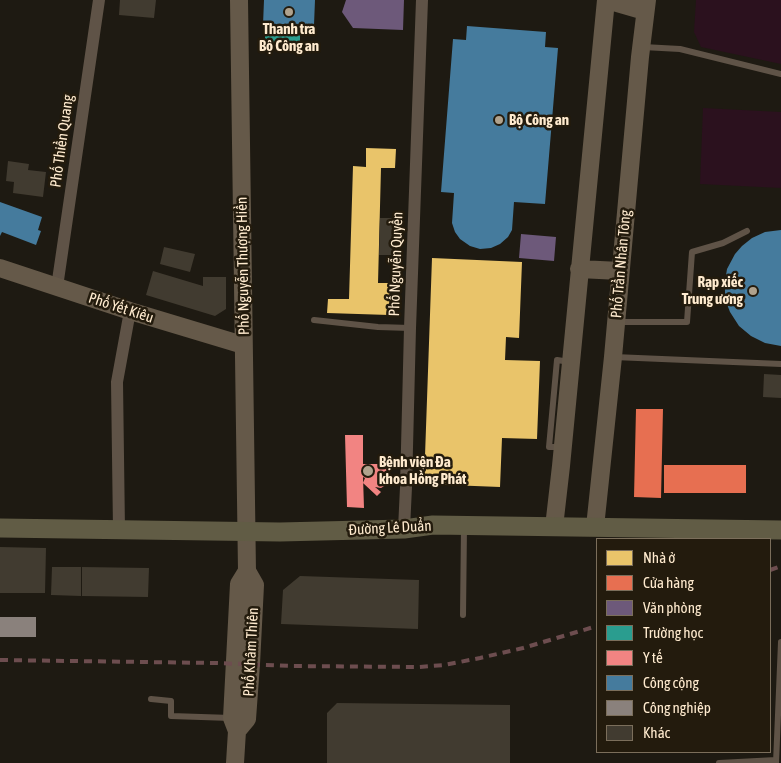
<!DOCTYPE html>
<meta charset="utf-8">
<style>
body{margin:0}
#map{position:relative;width:781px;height:763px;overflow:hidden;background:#1e1a12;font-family:"Asap Condensed",sans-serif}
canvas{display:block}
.legend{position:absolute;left:596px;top:538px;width:175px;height:215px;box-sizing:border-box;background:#231b0d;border:1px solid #7b6e5b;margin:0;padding:6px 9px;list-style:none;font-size:15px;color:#ffebcf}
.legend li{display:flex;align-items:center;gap:10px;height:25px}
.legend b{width:25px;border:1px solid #7b6e5b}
</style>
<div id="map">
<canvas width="781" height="763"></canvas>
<ul class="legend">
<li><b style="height:14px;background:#e9c46a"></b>Nhà ở</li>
<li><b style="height:14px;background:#e76f51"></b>Cửa hàng</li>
<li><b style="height:14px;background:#6d597a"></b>Văn phòng</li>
<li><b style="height:14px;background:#2a9d8f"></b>Trường học</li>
<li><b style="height:14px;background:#f28482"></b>Y tế</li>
<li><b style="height:14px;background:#457b9d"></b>Công cộng</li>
<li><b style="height:14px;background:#8a817c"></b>Công nghiệp</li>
<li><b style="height:14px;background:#413b30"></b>Khác</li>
</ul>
</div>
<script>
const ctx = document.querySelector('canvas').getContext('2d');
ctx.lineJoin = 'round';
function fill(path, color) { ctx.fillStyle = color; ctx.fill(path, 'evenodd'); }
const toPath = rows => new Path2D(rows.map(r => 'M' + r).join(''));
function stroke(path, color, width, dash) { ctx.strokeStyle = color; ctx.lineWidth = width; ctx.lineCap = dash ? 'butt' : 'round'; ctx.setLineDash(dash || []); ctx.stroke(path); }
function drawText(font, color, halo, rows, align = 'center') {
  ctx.font = font + ' "Asap Condensed",sans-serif'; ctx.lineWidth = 5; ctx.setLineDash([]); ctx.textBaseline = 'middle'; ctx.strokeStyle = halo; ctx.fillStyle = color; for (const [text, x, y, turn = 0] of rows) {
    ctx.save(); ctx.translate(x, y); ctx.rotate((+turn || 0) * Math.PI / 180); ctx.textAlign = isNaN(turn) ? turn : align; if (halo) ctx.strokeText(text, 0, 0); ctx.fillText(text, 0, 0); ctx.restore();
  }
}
fill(toPath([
 [696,0,781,0,781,64,701,47,694,32],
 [703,108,781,112,781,188,700,184]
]), '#2b111e');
fill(toPath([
 [366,148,396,149,395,168,381,168,378,283,390,283,389,315,327,313,328,299,349,299,353,166,366,167],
 [432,258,522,262,519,338,506,337,505,360,540,361,537,439,502,438,500,487,424,484]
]), '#e9c46a');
fill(toPath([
 [636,409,663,409,661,498,634,497],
 [664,465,746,465,746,493,664,493]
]), '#e76f51');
fill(toPath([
 [346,0,404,0,403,30,353,28,342,12],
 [521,234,556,237,554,261,519,258]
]), '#6d597a');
fill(toPath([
 [265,27,300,27,300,44,265,43]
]), '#2a9d8f');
fill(toPath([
 [345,435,363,435,363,464,389,464,390,479,386,485,381,488,375,487,381,492,377,496,363,483,365,478,363,477,364,508,347,507]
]), '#f28482');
fill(toPath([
 [264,0,315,0,314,25,263,25],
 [467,26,546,32,545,47,558,48,545,204,514,202,512,230,508,237,500,244,491,248,480,249,470,246,460,239,455,232,452,223,454,193,441,192,453,39,466,40],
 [0,202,42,217,38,230,41,231,36,245,2,232,0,236],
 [781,230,781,346,765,343,751,336,739,326,730,312,725,299,725,282,727,269,735,254,742,246,752,238,765,232]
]), '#457b9d');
fill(toPath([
 [0,617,36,617,36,637,0,637]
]), '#8a817c');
fill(toPath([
 [120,0,156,0,154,18,119,15],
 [8,161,29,164,28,170,46,172,43,197,13,193,14,182,6,181],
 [380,218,394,218,393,255,379,255],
 [164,247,195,254,190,272,160,264],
 [153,271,203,286,203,277,226,277,226,309,215,316,146,295],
 [764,374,781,375,781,398,763,397],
 [0,547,46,548,45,593,0,593],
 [52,567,81,567,81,596,51,595],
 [82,567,149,568,148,597,82,596],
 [300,576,419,580,418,629,281,624,283,590],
 [337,703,510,705,510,763,327,763,327,713]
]), '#413b30');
stroke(toPath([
 [643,47,680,49,781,74],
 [314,320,378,327,410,328],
 [617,322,687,322,692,252,723,243,747,231],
 [614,357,781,364],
 [562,447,549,447,557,360,570,362],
 [463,615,464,527],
 [151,699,171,701,171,716,231,718],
 [719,763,776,760],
 [776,763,781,642]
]), '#5f5347', 6);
stroke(toPath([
 [57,287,99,0],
 [404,529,406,487,410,328,422,0],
 [119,530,117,382,130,311]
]), '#5f5347', 12);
stroke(toPath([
 [607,0,645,11],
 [0,268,130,311,243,345],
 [579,269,620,271],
 [554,527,561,466,606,0],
 [595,527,613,357,640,57,647,0],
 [237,731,247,719,251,664,255,585,247,571],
 [235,763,237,731,232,718,239,584,247,571,239,0]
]), '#655949', 18);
stroke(toPath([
 [0,528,280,532,404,529,433,525,781,530]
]), '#615c45', 19);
stroke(toPath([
 [770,570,781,566],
 [0,660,216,663,292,666,419,667,444,665,480,658,523,648,597,626]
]), '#6d4d4f', 4, [8, 6]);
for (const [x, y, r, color] of [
 [289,12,5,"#b0a28d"],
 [499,120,5,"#b0a28d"],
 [753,291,5,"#b0a28d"],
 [368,471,6,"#b0a28d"]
]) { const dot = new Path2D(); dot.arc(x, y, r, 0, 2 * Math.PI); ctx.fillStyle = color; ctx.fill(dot); stroke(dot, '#231b0d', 2); }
drawText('bold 15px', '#ffebcf', '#231b0d', [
 ["Thanh tra",289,29,"center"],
 ["Bộ Công an",289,46,"center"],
 ["Bộ Công an",509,120],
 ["Rạp xiếc",743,282,"right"],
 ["Trung ương",743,299,"right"],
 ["Bệnh viện Đa",379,462],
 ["khoa Hồng Phát",379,479]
], 'left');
drawText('15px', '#ffebcf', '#231b0d', [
 ["Phố Thiền Quang",62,141,-82],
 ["Phố Nguyễn Quyền",396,264,-88],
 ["Phố Trần Nhân Tông",621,264,-85],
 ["Phố Nguyễn Thượng Hiền",243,266,-91],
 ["Phố Yết Kiêu",121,308,18],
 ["Đường Lê Duẩn",390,528,-3],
 ["Phố Khâm Thiên",251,652,-87]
]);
</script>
